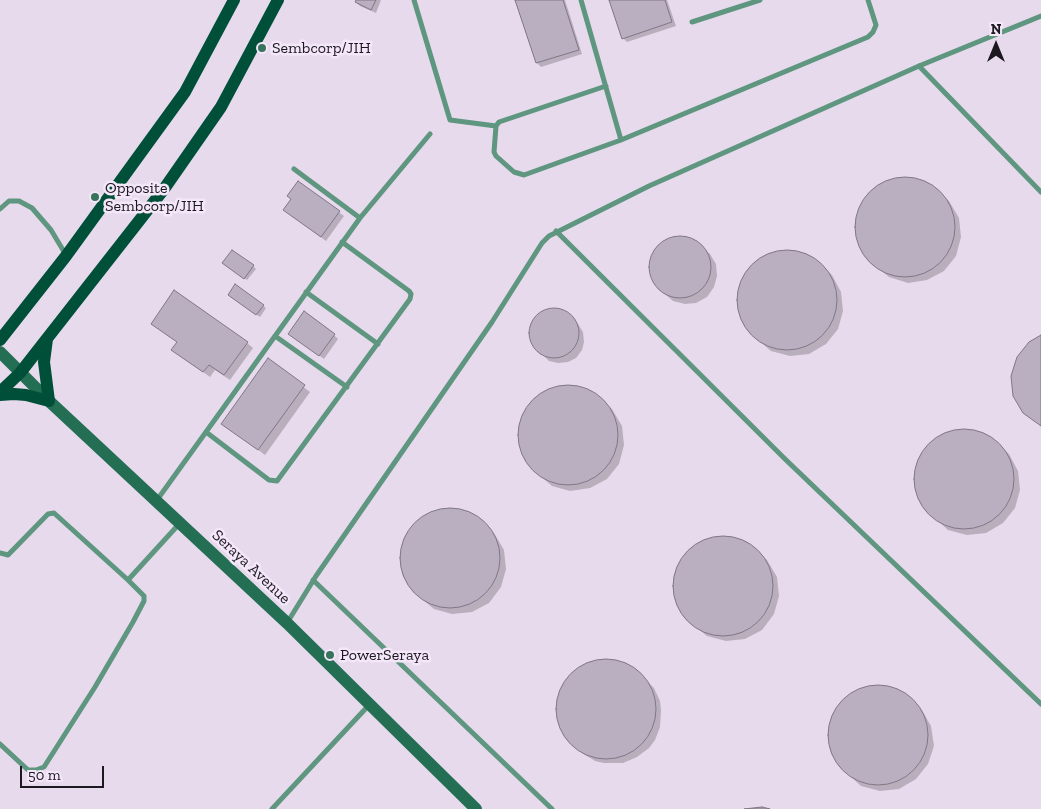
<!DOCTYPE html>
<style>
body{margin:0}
#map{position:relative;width:1041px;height:809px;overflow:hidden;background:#e6daec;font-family:"Zilla Slab",serif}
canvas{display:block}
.north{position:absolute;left:971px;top:20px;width:50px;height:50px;-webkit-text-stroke:4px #f3e7f9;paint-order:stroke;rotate:0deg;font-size:14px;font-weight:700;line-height:20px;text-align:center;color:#1c181f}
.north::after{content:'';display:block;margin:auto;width:18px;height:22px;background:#1c181f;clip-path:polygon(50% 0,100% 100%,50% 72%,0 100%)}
.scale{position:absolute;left:20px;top:766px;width:84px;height:22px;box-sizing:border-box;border:2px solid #1c181f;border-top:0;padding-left:6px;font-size:15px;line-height:18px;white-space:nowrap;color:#1c181f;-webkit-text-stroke:4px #f3e7f9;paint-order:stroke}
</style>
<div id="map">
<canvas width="1041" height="809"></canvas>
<div class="north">N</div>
<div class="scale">50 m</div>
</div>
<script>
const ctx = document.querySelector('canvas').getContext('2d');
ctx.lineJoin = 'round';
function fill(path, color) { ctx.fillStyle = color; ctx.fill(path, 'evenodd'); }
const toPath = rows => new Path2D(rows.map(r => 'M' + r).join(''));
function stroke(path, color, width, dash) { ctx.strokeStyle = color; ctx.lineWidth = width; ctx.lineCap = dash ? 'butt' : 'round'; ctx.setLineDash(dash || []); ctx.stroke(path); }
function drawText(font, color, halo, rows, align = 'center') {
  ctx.font = font + ' "Zilla Slab",serif'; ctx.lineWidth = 5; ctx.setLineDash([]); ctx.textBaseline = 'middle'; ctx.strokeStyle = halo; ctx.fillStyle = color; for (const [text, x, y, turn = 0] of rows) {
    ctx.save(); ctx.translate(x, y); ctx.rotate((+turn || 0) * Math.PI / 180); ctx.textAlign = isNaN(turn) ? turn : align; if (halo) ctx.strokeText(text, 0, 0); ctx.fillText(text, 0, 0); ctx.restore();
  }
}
fill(toPath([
 [357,0,381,0,376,13,360,6,356,2],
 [517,0,565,0,582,54,541,67,537,63],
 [610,0,667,0,676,26,627,42,623,38],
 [909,177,928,183,949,201,959,218,961,237,956,256,944,271,927,280,908,283,889,277,867,259,858,242,856,223,861,204,873,189,890,180],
 [298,182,344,216,326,241,289,214],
 [683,237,694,240,710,254,716,264,717,276,714,287,707,297,696,303,685,304,673,301,657,287,651,277,650,265,653,253,661,244,671,238],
 [791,251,810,256,832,275,841,292,843,311,838,329,826,344,809,354,790,356,771,351,749,332,740,316,738,296,743,278,755,263,772,253],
 [226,266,253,266,256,269,247,280],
 [232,298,263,306,266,308,260,317],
 [556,309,564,312,572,318,578,324,583,332,584,342,582,350,576,358,568,362,558,363,549,361,536,348,531,340,530,331,532,322,538,315,546,310],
 [152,324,247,343,253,348,230,380,215,370,210,377,179,355,173,350,178,343],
 [289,334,334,335,338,339,324,359],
 [268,360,310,392,265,455,222,423],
 [572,386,590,391,612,409,622,426,624,445,619,464,607,479,590,488,570,491,552,486,530,467,521,450,518,431,523,413,536,398,553,388],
 [968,430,987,435,1009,454,1018,471,1020,490,1015,508,1003,523,986,533,967,535,948,530,927,511,917,495,915,475,920,457,932,442,949,432],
 [454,509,472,514,494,533,504,550,506,569,501,587,489,603,472,612,452,614,434,609,412,591,402,574,400,555,405,536,417,521,434,511],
 [727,536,746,541,767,560,777,577,779,596,774,614,762,630,745,639,726,641,707,636,685,618,676,601,674,582,679,563,691,548,708,539],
 [602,660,620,662,636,670,654,688,660,701,661,710,660,727,655,740,649,748,637,757,623,763,604,763,595,761,582,753,563,732,557,714,559,694,566,680,579,668],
 [881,686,900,691,922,710,931,726,934,746,928,764,916,779,899,789,880,791,861,786,840,767,830,750,828,731,833,713,845,698,862,688]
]), '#0003');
const building = toPath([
 [356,0,376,0,371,10,355,2,356,0],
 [515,0,563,0,579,50,536,63,515,0],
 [609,0,665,0,672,22,622,39,609,0],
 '855 227a50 50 0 1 1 100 0a50 50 0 1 1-100 0Z',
 [298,181,340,211,321,237,283,210,291,199,287,196,298,181],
 '649 267a31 31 0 1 1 62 0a31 31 0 1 1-62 0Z',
 '737 300a50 50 0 1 1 100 0a50 50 0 1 1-100 0Z',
 [232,250,254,265,244,279,222,263,232,250],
 [235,284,264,305,256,315,228,295,235,284],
 [174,290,248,342,224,375,209,365,203,372,171,350,177,342,151,324,174,290],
 '529 333a25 25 0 1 1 50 0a25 25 0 1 1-50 0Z',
 [304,311,335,334,319,356,288,334,304,311],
 [1041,335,1041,426,1023,413,1013,396,1011,376,1017,357,1029,342,1041,335],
 [268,358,305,385,258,450,221,424,268,358],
 '518 435a50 50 0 1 1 100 0a50 50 0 1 1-100 0Z',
 '914 479a50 50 0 1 1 100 0a50 50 0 1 1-100 0Z',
 '400 558a50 50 0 1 1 100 0a50 50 0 1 1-100 0Z',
 '673 586a50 50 0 1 1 100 0a50 50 0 1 1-100 0Z',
 '556 709a50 50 0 1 1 100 0a50 50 0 1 1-100 0Z',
 '828 735a50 50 0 1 1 100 0a50 50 0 1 1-100 0Z',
 [762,807,770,809,744,809,762,807]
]);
fill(building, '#baafc1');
stroke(building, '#807686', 1);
stroke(toPath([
 [414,0,450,120,496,126],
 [581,0,621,140],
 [692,22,760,0],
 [919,66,1041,192],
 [606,86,499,122,496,126,494,152,496,156,514,172,524,175,621,140,868,37,873,32,876,25,868,0],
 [294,169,360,218],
 [0,209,9,201,19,201,32,208,51,230,66,255],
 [556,231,785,459,1041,704],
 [306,292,378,344],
 [275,336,347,387],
 [206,432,269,480,277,481,410,299,411,294,409,291,342,242],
 [157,500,360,218,430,134],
 [0,553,8,555,48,514,54,513,128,580,144,596,144,601,133,622,95,687,44,767,36,770,28,770,0,744],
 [128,580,180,523],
 [313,580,552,809],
 [287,623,316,576,492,322,542,243,549,236,649,186,919,66,1041,16],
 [272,809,369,705]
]), '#5e967f', 5);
stroke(toPath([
 [0,352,49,401,287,623,476,809]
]), '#246e54', 12);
stroke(toPath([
 [0,340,66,256,185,92,234,0],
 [0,392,20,373,164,189,221,107,278,0],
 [0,395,14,394,26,395,49,401,44,362,47,339]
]), '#005039', 12);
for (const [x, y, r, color] of [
 [262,48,5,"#38735c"],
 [95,197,5,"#38735c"],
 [330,655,5,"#38735c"]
]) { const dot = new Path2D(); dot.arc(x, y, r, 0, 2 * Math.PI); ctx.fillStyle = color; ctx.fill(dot); stroke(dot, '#f3e7f9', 2); }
drawText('16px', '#1c181f', '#f3e7f9', [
 ["Sembcorp/JIH",272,48],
 ["Opposite",105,188],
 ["Sembcorp/JIH",105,206],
 ["PowerSeraya",340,655]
], 'left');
drawText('16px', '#1c181f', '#f3e7f9', [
 ["Seraya Avenue",251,567,43]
]);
</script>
